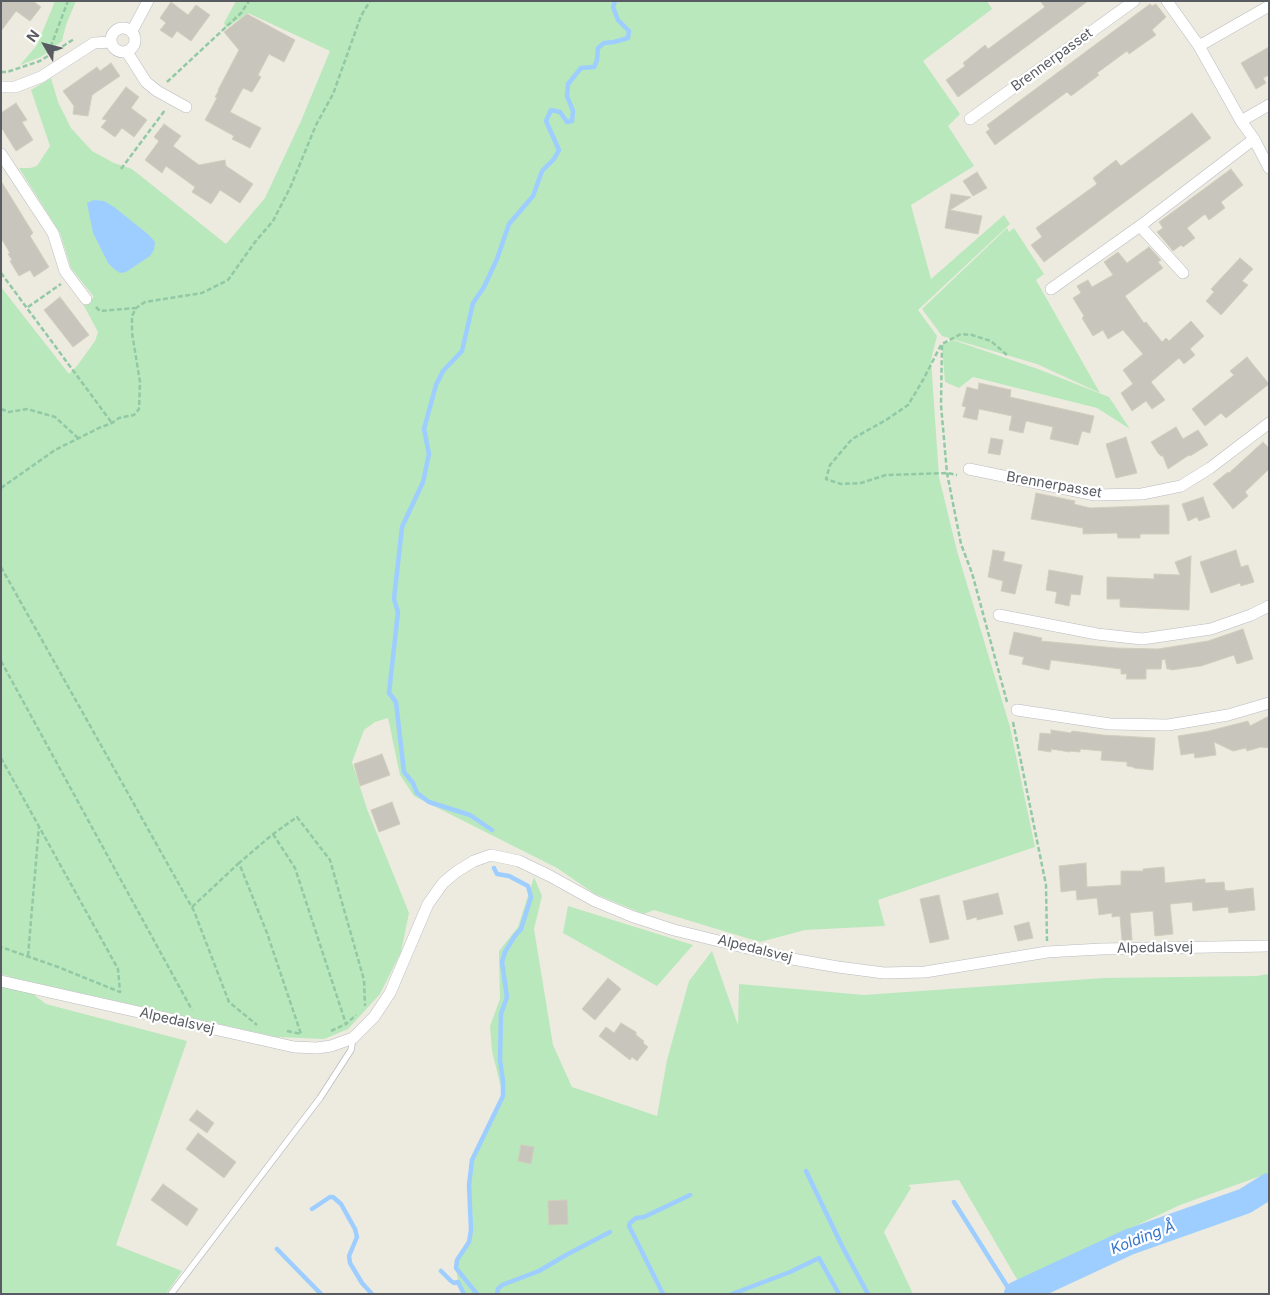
<!DOCTYPE html>
<meta charset="utf-8">
<style>
body{margin:0}
#map{position:relative;width:1270px;height:1295px;overflow:hidden;background:#edebdf;font-family:Inter,sans-serif}
canvas{display:block}
.frame{position:absolute;inset:0;border:2px solid #585c62;pointer-events:none}
.north{position:absolute;left:20px;top:20px;width:50px;height:50px;-webkit-text-stroke:4px #fff;paint-order:stroke;rotate:307deg;font-size:14px;font-weight:700;line-height:20px;text-align:center;color:#585c62}
.north::after{content:'';display:block;margin:auto;width:18px;height:22px;background:#585c62;clip-path:polygon(50% 0,100% 100%,50% 72%,0 100%)}
</style>
<div id="map">
<canvas width="1270" height="1295"></canvas>
<div class="frame"></div>
<div class="north">N</div>
</div>
<script>
const ctx = document.querySelector('canvas').getContext('2d');
ctx.lineJoin = 'round';
function fill(path, color) { ctx.fillStyle = color; ctx.fill(path, 'evenodd'); }
const toPath = rows => new Path2D(rows.map(r => 'M' + r).join(''));
function stroke(path, color, width, dash) { ctx.strokeStyle = color; ctx.lineWidth = width; ctx.lineCap = dash ? 'butt' : 'round'; ctx.setLineDash(dash || []); ctx.stroke(path); }
function drawText(font, color, halo, rows, align = 'center') {
  ctx.font = font + ' Inter,sans-serif'; ctx.lineWidth = 4.5; ctx.setLineDash([]); ctx.textBaseline = 'middle'; ctx.strokeStyle = halo; ctx.fillStyle = color; for (const [text, x, y, turn = 0] of rows) {
    ctx.save(); ctx.translate(x, y); ctx.rotate((+turn || 0) * Math.PI / 180); ctx.textAlign = isNaN(turn) ? turn : align; if (halo) ctx.strokeText(text, 0, 0); ctx.fillText(text, 0, 0); ctx.restore();
  }
}
fill(toPath([
 [55,1,76,1,66,25,62,41,41,57,20,65,37,45],
 [236,1,987,1,992,9,923,61,960,114,948,126,974,166,911,205,931,279,1004,215,1010,224,918,310,937,336,931,360,939,477,957,551,1010,727,1035,847,878,900,885,926,805,930,760,942,654,910,644,914,595,894,557,868,414,796,400,775,388,718,375,722,364,730,352,762,367,809,409,913,401,952,380,994,348,1029,324,1039,277,1037,14,978,1,974,1,287,69,374,77,366,95,341,98,332,83,304,94,297,71,268,60,233,19,168,30,168,37,166,50,146,31,90,51,78,58,102,71,128,92,151,114,163,132,169,226,244,265,198,301,121,330,51,248,13,226,28,224,23],
 [1007,228,1009,232,1014,228,1044,274,1036,280,1100,393,1037,364,942,336,922,309],
 [953,340,1038,369,1109,397,1130,429,1097,408,973,377,959,388,945,382,942,345],
 [534,877,542,896,534,929,553,1045,572,1087,657,1116,667,1060,689,981,712,951,738,1025,739,984,864,995,1104,978,1256,976,1269,974,1269,1173,1180,1205,1018,1281,959,1180,908,1185,911,1188,884,1232,913,1294,464,1294,458,1282,456,1268,457,1260,469,1242,471,1230,469,1185,472,1160,503,1096,492,1051,490,1026,500,999,499,951,518,927],
 [568,906,693,945,657,986,563,933],
 [1,986,33,994,46,1004,187,1041,116,1245,182,1271,166,1294,1,1294]
]), '#b9e8bc');
fill(toPath([
 [94,200,104,201,114,207,149,235,155,242,154,250,150,256,126,272,120,273,114,269,108,263,93,233,87,203]
]), '#9eceff');
stroke(toPath([
 [492,830,470,815,429,802,417,793,413,783,404,772,396,702,389,693,398,612,394,599,402,527,423,482,429,454,424,429,436,385,443,371,462,351,473,303,484,287,497,259,509,224,533,196,542,171,554,159,559,150,546,121,551,110,560,112,567,122,572,121,573,111,567,96,568,84,581,68,594,67,597,60,598,48,604,43,614,42,628,38,629,31,618,20,613,7,615,1],
 [806,1171,842,1246,868,1294],
 [954,1202,1012,1294],
 [312,1209,330,1197,333,1197,341,1204,355,1229,357,1237,349,1256,350,1263,362,1283,372,1294],
 [277,1249,321,1294],
 [441,1271,451,1281,454,1283,458,1282,464,1294],
 [477,1294,456,1268,457,1260,469,1242,471,1230,469,1185,472,1160,503,1096,503,1081,500,1060,501,1014,507,997,502,962,505,952,514,937,521,929,531,897,528,886,509,876,497,874,494,868],
 [497,1294,498,1289,502,1285,539,1271,566,1255,610,1232],
 [663,1294,629,1226,630,1223,636,1218,644,1217,690,1195],
 [732,1294,790,1272,819,1258,839,1294]
]), '#9eceff', 4.5);
stroke(toPath([
 [1017,1294,1129,1242,1245,1201,1269,1186]
]), '#9eceff', 26);
const building = toPath([
 [1,1,33,1,41,7,30,21,16,11,1,31,1,1],
 [1040,1,1088,1,958,97,946,80,965,66,963,63,985,45,988,49,1045,7,1040,1],
 [171,2,188,15,196,5,210,15,191,41,177,31,172,38,160,30,166,23,160,18,171,2],
 [1150,4,1152,6,1156,4,1166,17,1152,30,1156,35,1129,54,1127,51,1097,73,1099,75,1071,96,1067,92,995,145,986,132,990,129,987,125,1150,4],
 [247,14,295,40,284,62,269,54,258,75,261,77,252,92,243,88,230,112,261,128,250,148,232,139,234,136,205,120,217,98,215,97,219,90,218,90,239,50,224,32,247,14],
 [1269,47,1269,75,1263,78,1266,83,1256,89,1241,63,1269,47],
 [111,63,120,76,92,95,88,116,73,114,74,106,63,91,97,67,100,71,111,63],
 [126,87,139,97,131,108,147,120,134,137,122,128,115,137,101,127,107,120,102,119,126,87],
 [16,103,27,120,22,122,33,140,16,151,1,127,1,113,16,103],
 [1192,113,1211,138,1044,262,1031,245,1042,237,1036,228,1097,184,1093,178,1116,160,1121,166,1192,113],
 [164,124,181,136,173,146,199,165,225,160,226,166,253,184,240,203,220,190,211,204,192,192,195,187,166,166,162,173,145,160,159,141,154,137,164,124],
 [1231,169,1243,185,1221,202,1225,208,1209,220,1205,214,1187,228,1195,238,1183,247,1181,245,1173,251,1157,232,1163,228,1159,222,1231,169],
 [977,172,987,188,973,196,963,181,977,172],
 [1,181,33,233,30,236,49,267,34,277,30,270,19,276,10,261,12,260,8,254,10,253,1,238,1,181],
 [951,194,971,197,950,210,982,216,978,234,945,228,951,194],
 [1149,247,1161,260,1158,262,1163,268,1125,296,1144,323,1146,322,1162,342,1166,338,1169,341,1191,321,1204,336,1190,349,1195,355,1184,364,1179,358,1151,382,1165,400,1152,409,1146,401,1132,411,1121,393,1133,384,1123,370,1143,354,1123,330,1108,339,1103,330,1093,336,1082,318,1084,316,1073,298,1081,293,1077,286,1088,280,1092,287,1113,275,1104,262,1118,252,1127,263,1149,247],
 [1240,258,1253,269,1242,281,1248,285,1221,315,1206,301,1214,292,1211,289,1240,258],
 [60,297,89,335,73,347,44,310,60,297],
 [1247,357,1269,384,1226,418,1221,413,1205,426,1192,409,1234,375,1230,371,1247,357],
 [979,383,1011,390,1010,397,1094,416,1090,433,1082,431,1078,445,1050,439,1053,427,1026,421,1023,433,1009,430,1012,416,979,409,977,420,963,417,966,407,962,406,967,387,978,390,979,383],
 [1176,427,1183,439,1198,430,1208,445,1190,456,1189,455,1168,469,1163,456,1161,456,1158,453,1151,442,1176,427],
 [1126,437,1137,473,1116,478,1106,444,1126,437],
 [991,438,1003,440,1000,455,988,453,991,438],
 [1263,442,1269,448,1269,469,1245,492,1248,496,1233,509,1213,484,1228,472,1229,473,1263,442],
 [1036,493,1075,501,1074,504,1090,508,1169,505,1169,534,1140,534,1140,538,1118,538,1117,533,1083,534,1083,528,1031,519,1036,493],
 [1203,497,1210,517,1199,521,1197,517,1188,521,1182,504,1203,497],
 [993,550,1005,552,1003,561,1022,565,1015,594,1001,591,1003,581,988,577,993,550],
 [1236,550,1241,567,1248,565,1254,582,1241,586,1240,583,1211,593,1200,562,1236,550],
 [1191,556,1189,610,1120,607,1120,599,1107,599,1107,577,1154,579,1154,574,1180,575,1175,562,1191,556],
 [1049,570,1083,576,1080,595,1071,594,1069,606,1055,603,1057,592,1046,590,1049,570],
 [1243,629,1253,659,1237,664,1234,655,1201,666,1171,670,1170,669,1167,669,1165,659,1162,660,1161,669,1146,669,1146,679,1126,679,1127,674,1121,674,1121,669,1051,660,1049,670,1022,664,1024,657,1009,654,1014,632,1042,638,1041,641,1116,648,1158,649,1208,641,1243,629],
 [1269,716,1269,748,1261,747,1247,751,1246,748,1233,751,1214,742,1216,755,1195,758,1194,753,1181,755,1178,736,1209,731,1248,721,1250,726,1269,716],
 [1051,730,1071,733,1072,731,1103,735,1155,738,1153,770,1134,768,1133,767,1127,766,1127,762,1101,760,1102,751,1080,749,1080,752,1070,751,1070,752,1051,749,1051,752,1038,750,1040,733,1051,734,1051,730],
 [382,754,390,775,360,786,354,764,382,754],
 [392,802,400,824,379,832,371,810,392,802],
 [1086,863,1087,887,1121,885,1121,871,1143,871,1143,869,1164,867,1165,883,1205,879,1205,883,1224,882,1225,890,1228,891,1253,888,1255,910,1229,913,1228,907,1193,911,1192,902,1170,904,1173,934,1155,936,1153,911,1130,913,1132,940,1122,941,1120,916,1112,917,1112,913,1099,915,1097,898,1077,900,1076,890,1061,892,1059,866,1086,863],
 [998,893,1003,914,977,920,977,917,967,920,963,901,998,893],
 [939,895,949,939,930,943,920,899,939,895],
 [1029,922,1033,938,1018,941,1014,926,1029,922],
 [608,978,621,989,595,1020,582,1009,608,978],
 [621,1023,636,1032,636,1035,644,1041,643,1043,648,1047,637,1061,632,1057,630,1060,599,1036,606,1027,614,1033,621,1023],
 [197,1110,214,1123,207,1133,189,1120,197,1110],
 [198,1133,236,1162,224,1178,186,1149,198,1133],
 [521,1145,534,1147,531,1164,518,1161,521,1145],
 [163,1184,198,1209,187,1226,151,1200,163,1184],
 [567,1200,568,1224,549,1225,548,1201,567,1200]
]);
fill(building, '#c8c5bc');
stroke(building, '#d2cdbd', 1);
const service = toPath([
 [171,1294,320,1098,351,1050,353,1038]
]);
const minor = toPath([
 [1167,1,1199,46,1241,121,1254,139,1269,168],
 '111 40a12 12 0 1 1 24 0a12 12 0 1 1-24 0Z',
 [132,31,148,1],
 [1199,46,1269,6],
 [127,52,146,82,157,91,186,107],
 [1,87,15,87,41,77,94,43,111,42],
 [970,119,1134,1],
 [1241,121,1269,105],
 [1,154,53,233,65,271,86,299],
 [1140,226,1183,273],
 [1051,289,1140,226,1254,139],
 [969,469,1095,495,1142,494,1181,486,1210,468,1269,423],
 [999,615,1097,634,1142,639,1211,629,1251,615,1269,606],
 [1017,710,1110,724,1168,725,1228,715,1269,703],
 [1,981,294,1047,317,1048,331,1046,353,1038,374,1017,390,993,428,904,443,883,456,872,474,861,491,855,519,861,550,876,595,901,631,916,674,930,792,959,838,967,884,973,925,972,1047,952,1101,949,1269,946]
]);
stroke(service, '#b8bac0', 7);
stroke(minor, '#b8bac0', 12);
stroke(toPath([
 [48,54,68,1],
 [1,72,7,72,40,61,74,39],
 [167,82,241,13,249,1],
 [121,169,165,110],
 [1,273,112,423],
 [28,307,61,284],
 [96,307,100,311,136,308],
 [941,345,923,380,908,405,886,420,852,439,830,465,826,479,841,484,861,483,886,475,947,473,957,475],
 [1,409,9,412,27,409,55,417,78,438],
 [1,488,55,450,99,428,112,423,119,418,134,415,139,409,140,382,132,333,132,316,136,308,145,302,202,293,228,280,255,242,273,221,290,188,316,125,333,94,361,16,370,1],
 [1,567,194,911,229,1002,257,1025],
 [1,661,192,1010],
 [1007,702,972,573,961,544,947,473,941,405,942,344,961,334,972,335,991,341,1008,356],
 [1013,722,1046,885,1047,941],
 [1,758,118,969,120,992,58,967,1,947],
 [273,834,295,868,346,1024,356,1015],
 [192,907,239,863],
 [28,956,39,826],
 [287,1031,301,1034,267,933,239,863,273,834,297,817,330,860,364,980,365,1006],
 [331,1031,346,1024]
]), '#92c9a5', 2.5, [5, 2.5]);
stroke(service, '#fff', 5.5);
stroke(minor, '#fff', 11);
drawText('14px', '#585c62', '#fff', [
 ["Brennerpasset",1052,60,-36],
 ["Brennerpasset",1054,485,10],
 ["Alpedalsvej",1155,948,-1],
 ["Alpedalsvej",755,949,14],
 ["Alpedalsvej",177,1021,13]
]);
drawText('italic 15px', '#3675cd', '#fff', [
 ["Kolding Å",1143,1238,-21]
]);
</script>
